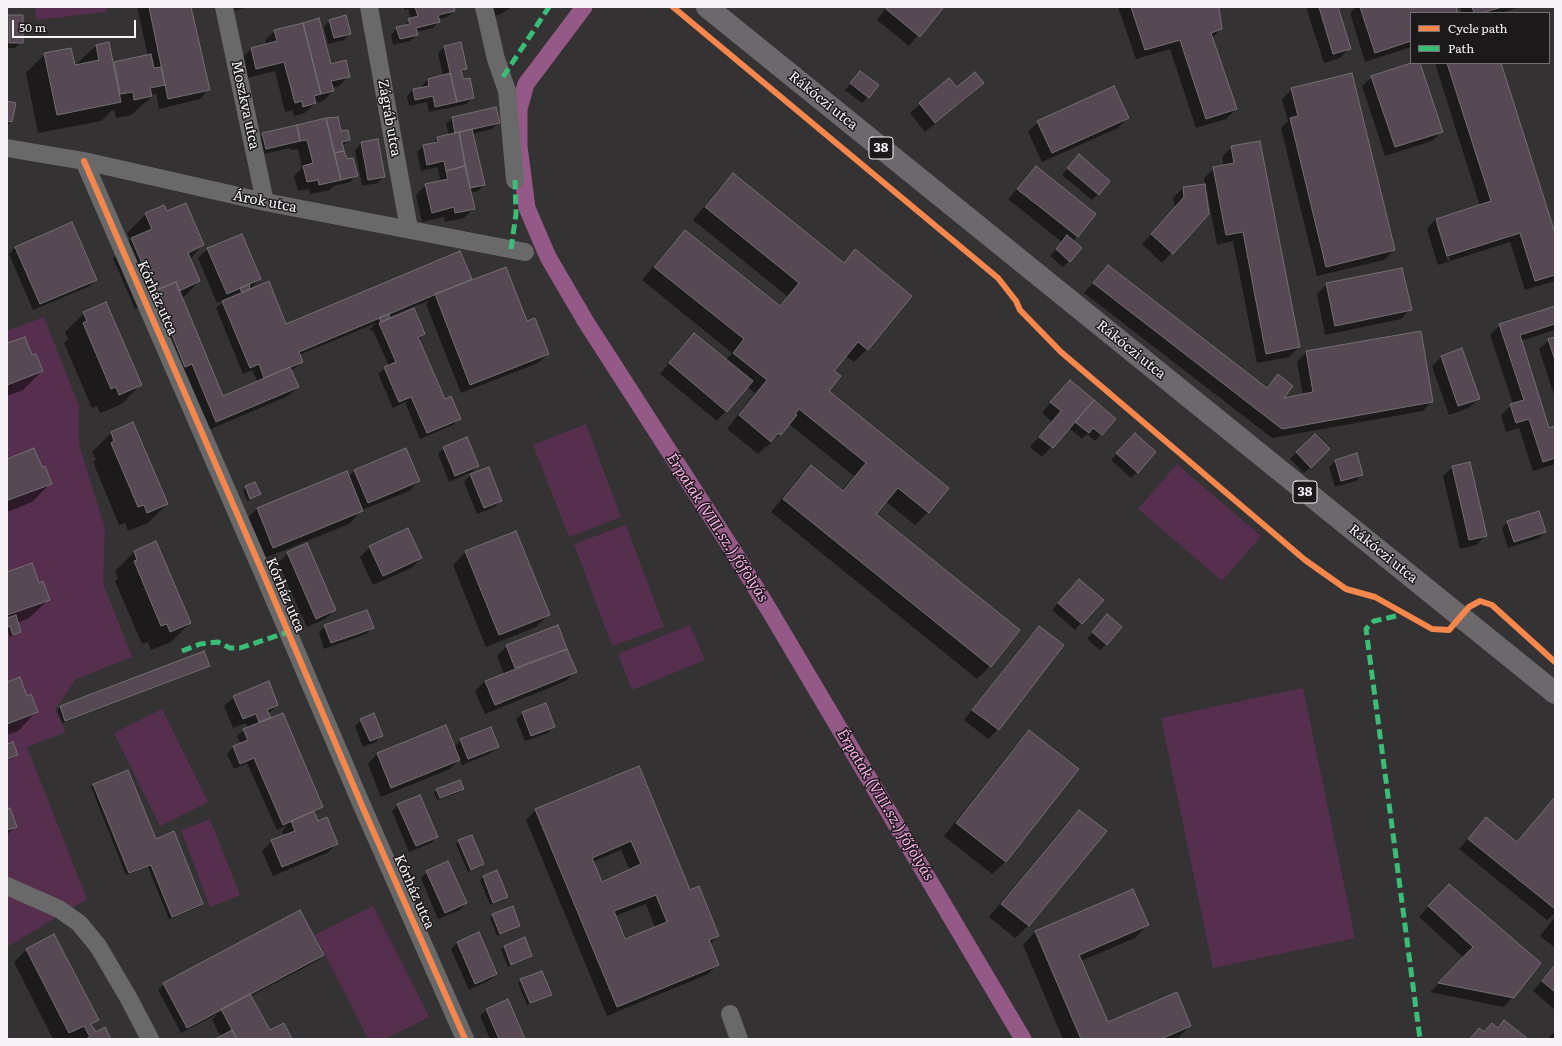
<!DOCTYPE html>
<meta charset="utf-8">
<style>
body{margin:0}
#map{position:relative;width:1562px;height:1046px;overflow:hidden;background:#353234;font-family:Literata,serif}
canvas{display:block}
.frame{position:absolute;inset:0;border:8px solid #f7f3f6;pointer-events:none}
.legend{position:absolute;left:1410px;top:12px;width:140px;height:52px;box-sizing:border-box;background:#1c191b;border:1px solid #747073;margin:0;padding:5px 7px;list-style:none;font-size:12px;color:#f7f3f6}
.legend li{display:flex;align-items:center;gap:8px;height:20px}
.legend b{width:20px;border:1px solid #747073}
.scale{position:absolute;left:12px;top:20px;width:124px;height:18px;box-sizing:border-box;border:2px solid #f7f3f6;border-top:0;padding-left:5px;font-size:12px;line-height:14px;white-space:nowrap;color:#f7f3f6;-webkit-text-stroke:3px #1c191b;paint-order:stroke}
</style>
<div id="map">
<canvas width="1562" height="1046"></canvas>
<div class="frame"></div>
<ul class="legend">
<li><b style="height:5px;background:#f5874c"></b>Cycle path</li>
<li><b style="height:5px;background:#3abd76"></b>Path</li>
</ul>
<div class="scale">50 m</div>
</div>
<script>
const ctx = document.querySelector('canvas').getContext('2d');
ctx.lineJoin = 'round';
function fill(path, color) { ctx.fillStyle = color; ctx.fill(path, 'evenodd'); }
const toPath = rows => new Path2D(rows.map(r => 'M' + r).join(''));
function stroke(path, color, width, dash) { ctx.strokeStyle = color; ctx.lineWidth = width; ctx.lineCap = dash ? 'butt' : 'round'; ctx.setLineDash(dash || []); ctx.stroke(path); }
function drawText(font, color, halo, rows, align = 'center') {
  ctx.font = font + ' Literata,serif'; ctx.lineWidth = 3; ctx.setLineDash([]); ctx.textBaseline = 'middle'; ctx.strokeStyle = halo; ctx.fillStyle = color; for (const [text, x, y, turn = 0] of rows) {
    ctx.save(); ctx.translate(x, y); ctx.rotate((+turn || 0) * Math.PI / 180); ctx.textAlign = isNaN(turn) ? turn : align; if (halo) ctx.strokeText(text, 0, 0); ctx.fillText(text, 0, 0); ctx.restore();
  }
}
fill(toPath([
 [35,7,106,7,106,12,36,20],
 [44,317,79,406,79,445,105,528,103,583,132,657,76,679,55,710,66,732,27,747,87,899,7,947,7,331],
 [586,424,621,517,569,537,533,445],
 [1177,464,1261,536,1222,581,1138,509],
 [626,525,664,627,612,646,574,544],
 [690,625,705,660,632,690,618,654],
 [1303,688,1355,938,1213,968,1161,718],
 [162,709,208,802,160,826,114,733],
 [210,819,240,895,210,907,181,830],
 [373,906,429,1017,385,1039,368,1039,315,935]
]), '#562f4e');
fill(toPath([
 [137,7,190,7,209,89,200,99,159,109,156,93,131,115,116,118,114,110,111,111,101,121,38,133,26,73,45,54,74,66,96,46,113,63,148,56],
 [232,7,248,7,233,11],
 [404,7,453,7,454,11,447,17,438,19,439,21,433,28,416,32,417,35,410,41,393,45,391,35,397,28,403,26,411,19,408,9,404,10],
 [483,7,512,7,499,15,484,17],
 [887,7,943,7,909,46,877,20],
 [1118,7,1218,7,1221,29,1212,38,1236,109,1226,119,1196,128,1170,49,1136,59],
 [1306,7,1337,7,1350,48,1340,58,1324,63],
 [1356,7,1455,7,1457,13,1411,13,1411,47,1365,62,1350,13],
 [1460,7,1519,7,1502,13,1462,13],
 [9,16,22,42,15,48,7,48,7,18],
 [330,20,350,33,344,40,328,44,324,27],
 [275,31,349,76,339,86,332,88,333,91,323,101,315,103,305,113,294,116,292,110,285,112,275,71,247,78,242,58,251,49,266,45,265,40],
 [444,47,466,68,460,74,462,80,473,97,467,104,429,112,427,102,409,106,407,96,413,90,422,88,422,86,428,79,443,76,438,53],
 [1414,63,1419,63,1442,131,1432,141,1385,156,1362,86,1372,77],
 [1435,63,1500,63,1555,237,1555,281,1525,290,1510,242,1438,265,1427,229,1436,219,1480,206],
 [1436,224,1438,224,1450,260,1448,261],
 [860,72,868,97,862,103,845,90],
 [949,79,957,89,983,83,973,93,925,132,910,113],
 [1292,89,1394,250,1384,260,1317,276,1281,128,1288,121,1282,99],
 [7,102,11,122,7,126],
 [452,118,498,123,492,129,472,134,484,185,478,191,470,193,474,208,464,218,445,222,444,217,422,222,416,195,426,185,437,182,441,177,440,177,437,167,421,171,417,152,423,146,432,144,438,138,449,135,446,124],
 [1127,118,1118,128,1042,162,1028,132,1038,122],
 [340,132,349,140,342,146,346,160,356,176,350,182,333,186,330,190,310,194,309,189,298,191,294,176,302,168,298,149,291,150,290,148,260,155,257,140,263,134],
 [361,143,384,176,378,183,362,186,355,150],
 [1232,147,1299,347,1289,357,1257,363,1233,241,1217,245,1207,192,1205,193,1208,213,1162,263,1142,244,1175,208,1173,198,1183,188,1205,185,1204,178,1214,168,1224,166,1222,157],
 [1073,162,1098,194,1092,200,1062,175],
 [1036,167,1095,215,1073,241,1069,261,1063,267,1050,256,1062,242,1008,199],
 [733,174,843,263,855,251,911,296,867,349,854,362,846,356,833,372,828,391,928,512,915,525,885,501,875,514,1019,631,990,666,977,679,771,512,798,479,811,466,841,491,854,476,789,424,767,447,766,446,758,454,727,429,755,393,747,387,717,421,660,374,685,344,726,360,732,353,642,280,672,244,685,231,779,306,787,296,693,220,720,187],
 [166,212,203,245,190,259,199,281,182,299,223,397,258,382,252,370,243,374,216,308,224,300,217,303,198,258,208,249,260,279,248,291,286,325,471,279,468,282,526,322,548,354,538,363,461,393,426,304,430,300,389,317,386,321,424,334,418,340,444,400,459,419,453,425,420,439,405,402,393,408,378,374,385,368,389,366,373,330,371,331,370,329,376,323,299,355,302,362,295,368,291,370,298,387,288,396,206,431,146,305,135,309,113,258,130,240,127,233,146,214],
 [72,223,96,280,90,286,33,310,9,254,15,248],
 [1108,266,1266,388,1278,375,1282,399,1303,395,1297,362,1306,352,1420,332,1432,401,1423,411,1272,438,1084,293],
 [1327,284,1410,309,1401,319,1325,335,1317,294],
 [1555,307,1555,330,1520,341,1549,429,1555,427,1555,464,1533,471,1519,428,1506,432,1501,415,1513,404,1490,335,1500,325],
 [84,313,140,385,122,404,100,413,97,406,92,408,64,343,68,339,65,332],
 [1555,338,1555,398,1539,349,1549,340],
 [7,344,32,356,42,371,23,390,7,396],
 [1441,357,1478,399,1469,408,1449,415,1432,366],
 [1060,391,1114,419,1095,441,1087,434,1082,439,1069,428,1042,457,1030,447,1052,422,1042,413],
 [133,424,167,504,148,523,128,531,125,523,119,525,93,462,96,459,92,452,111,433],
 [1315,435,1329,449,1304,473,1290,459],
 [1129,441,1137,472,1131,478,1111,460],
 [444,448,478,466,472,472,449,482,438,454],
 [7,460,41,469,51,483,32,502,7,512],
 [1335,461,1362,474,1356,481,1335,487,1329,467],
 [1453,467,1486,535,1476,545,1460,549,1443,476],
 [488,468,501,500,495,507,477,514,464,482,470,475],
 [355,470,419,481,409,491,362,510,349,524,260,560,244,521,257,509,346,472,348,477],
 [246,487,259,494,256,497,247,501,243,490],
 [1508,522,1545,532,1539,538,1508,548,1502,528],
 [407,530,421,558,411,568,373,585,360,557,370,547],
 [134,552,190,623,171,642,151,650,148,642,142,644,115,581,118,578,115,571],
 [466,552,549,614,536,627,486,647,453,565],
 [288,553,335,610,325,619,307,627,278,563],
 [7,573,38,584,48,600,29,618,17,623,20,632,17,634,10,637,7,628],
 [1073,587,1102,600,1075,630,1052,610],
 [1107,615,1106,644,1100,650,1087,639],
 [325,626,373,627,366,634,324,649,319,632],
 [557,627,576,671,566,681,485,714,475,691,485,681,504,674,497,656,507,646],
 [1039,627,1063,645,998,729,988,739,964,720,1029,637],
 [204,652,209,665,206,668,62,723,57,710,60,707],
 [7,683,26,697,36,712,18,731,7,735],
 [234,697,277,705,268,714,269,717,266,721,321,807,314,814,318,822,337,844,327,853,273,876,262,851,272,841,284,836,282,831,288,825,277,830,247,763,234,769,227,754,233,747,241,744,237,736,244,730,248,728,246,723,233,728,224,706],
 [523,713,554,726,548,733,525,741,516,719],
 [361,720,382,735,376,742,363,747,355,726],
 [446,727,454,747,461,740,497,747,491,753,462,765,460,759,450,769,381,797,368,764,377,754],
 [1029,732,1077,770,1005,862,992,874,944,836,1016,745],
 [7,745,17,755,14,758,7,760],
 [638,768,689,892,718,936,710,944,718,964,708,974,607,1016,526,820,536,810],
 [621,850,630,870,601,883,592,862],
 [646,904,655,928,625,940,615,916],
 [94,785,155,840,202,904,199,907,169,919,148,867,126,875,91,787],
 [463,789,460,792,437,800,434,792,437,790],
 [1555,798,1555,913,1547,920,1459,849,1486,818,1516,843],
 [398,805,437,837,431,843,409,852,392,811],
 [7,810,15,826,7,835],
 [1079,811,1105,831,1028,926,1015,938,989,917,1066,824],
 [459,841,483,864,480,867,468,872,456,844],
 [497,871,506,897,504,900,490,905,480,880,483,877],
 [427,872,466,903,460,910,438,919,421,878],
 [1132,890,1147,925,1135,938,1081,961,1108,1023,1190,1026,1177,1039,1063,1039,1023,945,1035,932],
 [1439,895,1513,997,1503,1007,1430,992,1464,958,1419,917],
 [493,915,519,926,516,929,497,936,490,918],
 [1555,917,1555,946,1554,947,1540,936],
 [478,933,496,974,490,980,469,990,451,949,457,943],
 [504,947,531,956,528,959,508,967,501,950],
 [26,950,97,1020,91,1026,96,1033,110,1039,72,1039,71,1038,68,1039,53,1039,14,962],
 [323,955,317,961,251,996,269,1031,291,1039,217,1039,221,1037,212,1020,217,1014,181,1033,158,990,164,984],
 [1555,965,1555,1010,1533,991],
 [521,980,551,994,548,997,527,1005,518,983],
 [507,1000,524,1039,490,1039,480,1016,486,1010],
 [1555,1031,1555,1039,1548,1039,1552,1034]
]), '#0007');
stroke(toPath([
 [584,7,526,84,519,109,519,146,527,208,548,257,586,322,732,549,771,613,1023,1039]
]), '#955988', 17);
const building = toPath([
 [149,7,191,7,210,90,168,99,149,7],
 [415,7,454,7,455,11,438,15,440,22,416,28,418,35,400,39,396,27,410,24,408,19,418,16,415,7],
 [888,7,944,7,920,37,886,9,888,7],
 [1131,7,1219,7,1222,29,1211,33,1237,109,1206,119,1180,40,1145,50,1131,7],
 [1319,7,1338,7,1351,49,1333,54,1319,7],
 [1360,7,1456,7,1458,13,1411,13,1411,41,1375,53,1360,7],
 [1472,7,1502,7,1482,13,1474,13,1472,7],
 [9,15,23,15,23,43,9,43,9,15],
 [346,15,351,34,334,38,329,20,346,15],
 [319,18,331,64,346,60,350,77,331,81,334,91,321,94,303,23,319,18],
 [303,23,321,94,314,96,316,103,303,107,302,101,295,103,284,62,256,69,251,48,277,41,274,30,303,23],
 [109,42,121,102,57,115,44,53,71,48,75,65,99,60,96,45,109,42],
 [461,42,467,69,461,70,463,79,470,78,474,98,457,102,444,46,461,42],
 [151,54,154,68,161,67,165,85,150,88,152,96,134,100,133,92,120,94,114,62,151,54],
 [1411,63,1420,63,1443,132,1395,147,1371,76,1411,63],
 [1447,63,1501,63,1555,233,1555,275,1535,281,1520,233,1447,256,1436,219,1491,201,1447,63],
 [860,71,879,85,869,98,850,83,860,71],
 [975,72,984,83,935,123,919,103,949,78,957,87,975,72],
 [450,73,457,102,435,107,433,96,415,100,413,89,429,86,428,79,450,73],
 [1352,73,1395,250,1326,267,1290,118,1298,116,1291,88,1352,73],
 [1114,86,1129,118,1052,153,1037,121,1114,86],
 [7,101,16,103,12,122,7,121,7,101],
 [496,107,500,123,455,133,452,117,496,107],
 [338,117,341,131,348,130,350,140,342,142,344,151,334,153,326,118,338,117],
 [326,118,341,180,319,185,318,180,307,182,303,166,313,163,307,140,300,141,297,125,326,118],
 [297,125,300,141,266,149,262,133,297,125],
 [472,129,485,185,470,188,459,132,472,129],
 [459,132,465,166,446,171,444,161,427,165,423,145,438,142,437,137,459,132],
 [378,139,385,177,368,180,361,142,378,139],
 [1260,141,1300,347,1266,354,1243,232,1226,235,1213,167,1234,163,1231,146,1260,141],
 [344,151,347,159,353,158,358,176,341,180,334,153,344,151],
 [1079,154,1110,181,1099,195,1067,168,1079,154],
 [465,166,475,209,455,213,454,207,432,213,425,184,448,179,446,171,465,166],
 [1036,166,1096,214,1078,237,1017,189,1036,166],
 [733,173,844,263,855,249,912,296,868,350,858,342,834,371,841,376,829,391,949,488,929,513,898,488,876,514,1020,630,991,667,783,499,811,465,843,491,866,463,799,409,795,414,797,415,781,435,778,433,771,442,739,415,767,380,733,353,744,339,654,267,685,230,780,306,799,283,705,207,733,173],
 [1205,184,1209,214,1173,254,1151,234,1184,197,1183,187,1205,184],
 [186,203,204,245,188,253,200,281,179,291,176,282,154,291,131,238,152,229,145,213,164,205,167,211,186,203],
 [72,222,97,280,40,304,15,247,72,222],
 [242,234,261,279,227,294,207,248,242,234],
 [1067,235,1082,248,1070,262,1056,249,1067,235],
 [460,251,472,279,299,352,303,362,264,378,259,364,250,368,222,301,269,281,286,324,460,251],
 [1108,265,1267,388,1278,374,1293,386,1284,398,1313,392,1306,351,1421,331,1433,402,1282,429,1093,283,1108,265],
 [506,267,527,321,535,318,549,354,470,385,435,294,506,267],
 [1402,268,1412,310,1335,326,1326,283,1402,268],
 [176,282,223,396,290,367,299,387,216,422,192,364,185,367,154,291,176,282],
 [249,284,250,289,242,293,240,288,249,284],
 [106,302,142,385,119,395,116,387,111,389,83,323,87,321,83,312,106,302],
 [1555,306,1555,324,1520,335,1549,428,1555,426,1555,458,1543,462,1529,419,1516,423,1510,404,1524,400,1499,324,1555,306],
 [414,308,425,334,418,337,445,399,451,396,461,419,427,433,411,397,399,402,384,367,396,362,379,323,414,308],
 [389,314,390,318,381,322,379,318,389,314],
 [694,333,753,381,727,412,669,363,694,333],
 [25,337,32,355,36,354,43,371,7,385,7,343,25,337],
 [1555,337,1555,360,1548,339,1555,337],
 [1462,348,1480,399,1458,406,1441,356,1462,348],
 [1070,380,1094,400,1053,448,1039,437,1061,411,1050,402,1070,380],
 [1094,400,1116,419,1102,435,1093,428,1089,433,1075,422,1094,400],
 [133,422,168,504,147,513,144,505,138,507,111,443,114,441,111,432,133,422],
 [1135,433,1156,452,1138,473,1116,453,1135,433],
 [1315,434,1330,449,1311,468,1296,452,1315,434],
 [467,437,479,466,455,476,443,447,467,437],
 [34,448,42,467,45,466,52,484,8,500,7,497,7,459,34,448],
 [406,448,420,481,368,503,354,470,406,448],
 [1357,453,1363,475,1341,481,1335,460,1357,453],
 [1470,462,1487,536,1469,540,1452,466,1470,462],
 [489,467,502,501,484,508,470,474,489,467],
 [347,471,363,511,273,548,257,508,347,471],
 [255,482,261,494,250,499,245,486,255,482],
 [1539,511,1546,532,1514,542,1507,521,1539,511],
 [408,528,422,558,383,576,369,546,408,528],
 [516,531,550,615,499,635,465,551,516,531],
 [156,541,191,623,170,632,167,624,161,626,134,561,137,560,134,551,156,541],
 [307,543,336,610,316,619,287,552,307,543],
 [32,563,39,583,43,581,50,600,7,615,7,572,32,563],
 [1079,579,1104,600,1082,624,1058,603,1079,579],
 [367,610,374,628,331,643,324,625,367,610],
 [1107,614,1122,627,1107,645,1092,632,1107,614],
 [16,615,21,632,13,635,10,626,7,627,7,618,16,615],
 [558,625,567,649,515,668,506,645,558,625],
 [1039,626,1064,645,999,730,972,710,1039,626],
 [567,649,577,672,495,705,485,681,567,649],
 [204,651,210,666,65,721,60,706,204,651],
 [20,677,27,696,31,694,38,712,7,724,7,682,20,677],
 [269,681,278,705,267,710,271,718,259,722,256,714,243,719,233,696,269,681],
 [546,703,555,727,531,736,522,712,546,703],
 [283,713,323,807,283,825,254,758,240,764,233,746,248,740,243,729,283,713],
 [374,713,383,736,370,741,360,719,374,713],
 [446,725,460,760,391,788,377,753,446,725],
 [491,727,499,747,468,759,460,739,491,727],
 [1029,730,1079,769,1006,862,956,823,1029,730],
 [13,742,18,755,7,759,7,744,13,742],
 [639,766,690,890,699,886,719,936,709,940,719,965,617,1007,535,809,639,766],
 [631,841,641,864,602,882,592,858,631,841],
 [656,895,667,922,625,939,614,911,656,895],
 [128,770,156,839,174,831,203,904,172,917,151,865,129,873,93,784,128,770],
 [460,780,464,789,440,798,436,789,460,780],
 [420,795,438,837,416,846,397,804,420,795],
 [1555,797,1555,909,1468,839,1486,817,1517,842,1555,797],
 [10,808,17,827,7,830,7,809,10,808],
 [1079,810,1107,831,1029,926,1001,904,1079,810],
 [314,811,318,821,327,817,338,844,282,867,271,840,295,831,291,821,314,811],
 [472,835,484,864,471,870,458,840,472,835],
 [448,861,467,903,445,913,426,871,448,861],
 [497,870,508,897,493,903,483,876,497,870],
 [1449,884,1541,963,1514,998,1438,983,1473,947,1428,906,1449,884],
 [1133,889,1149,925,1079,955,1108,1022,1177,992,1191,1026,1161,1039,1081,1039,1035,931,1133,889],
 [513,906,520,926,500,934,492,914,513,906],
 [300,910,324,955,187,1028,163,983,300,910],
 [479,932,497,974,475,984,457,942,479,932],
 [54,934,99,1020,91,1024,96,1032,105,1027,111,1039,86,1039,90,1037,84,1026,69,1033,26,949,54,934],
 [525,937,532,956,511,965,504,946,525,937],
 [1555,965,1555,992,1542,981,1555,965],
 [542,971,552,995,530,1003,520,979,542,971],
 [250,994,270,1030,284,1023,292,1039,237,1039,221,1009,250,994],
 [508,999,525,1039,499,1039,486,1009,508,999],
 [1504,1020,1528,1039,1470,1039,1479,1028,1484,1032,1492,1023,1498,1028,1504,1020],
 [232,1030,237,1039,215,1039,232,1030]
]);
fill(building, '#564953');
stroke(building, '#737072', 1);
stroke(toPath([
 [224,7,265,202],
 [369,7,409,229],
 [484,7,496,59,507,91,515,180],
 [7,148,84,161,265,202,525,252],
 [84,161,265,578,363,808,465,1039],
 [7,886,59,909,79,923,98,946,128,997,150,1039],
 [730,1014,739,1039]
]), '#6a696a', 18);
stroke(toPath([
 [707,7,1555,693]
]), '#6b696b', 22);
stroke(toPath([
 [503,77,549,7],
 [511,249,516,214,515,180],
 [1396,616,1374,621,1366,629,1420,1039],
 [182,651,200,644,218,642,230,648,240,648,288,632]
]), '#3abd76', 5, [10, 5]);
stroke(toPath([
 [673,7,998,278,1016,301,1020,310,1061,352,1305,560,1346,589,1375,597,1432,629,1449,630,1469,607,1480,601,1492,605,1555,662],
 [84,161,265,578,363,808,465,1039]
]), '#f5874c', 6);
for (const [x, y, w] of [
 [881,148,24],
 [1305,492,24]
]) { const box = new Path2D(); box.roundRect(x - w / 2, y - 11, w, 22, 3); ctx.fillStyle = '#1c191b'; ctx.fill(box); stroke(box, '#f7f3f6', 1); }
drawText('bold 13px', '#f7f3f6', null, [
 ["38",881,148],
 ["38",1305,492]
]);
drawText('14px', '#f7f3f6', '#1c191b', [
 ["Rákóczi utca",823,101,39],
 ["Moszkva utca",245,105,78],
 ["Zágráb utca",389,118,80],
 ["Árok utca",265,202,11],
 ["Kórház utca",157,298,66],
 ["Rákóczi utca",1131,350,39],
 ["Rákóczi utca",1383,554,39],
 ["Kórház utca",285,595,67],
 ["Kórház utca",414,892,66]
]);
drawText('italic 15px', '#fdb2eb', '#1c191b', [
 ["Érpatak (VIII.sz.) főfolyás",717,528,57],
 ["Érpatak (VIII.sz.) főfolyás",885,805,59]
]);
</script>
